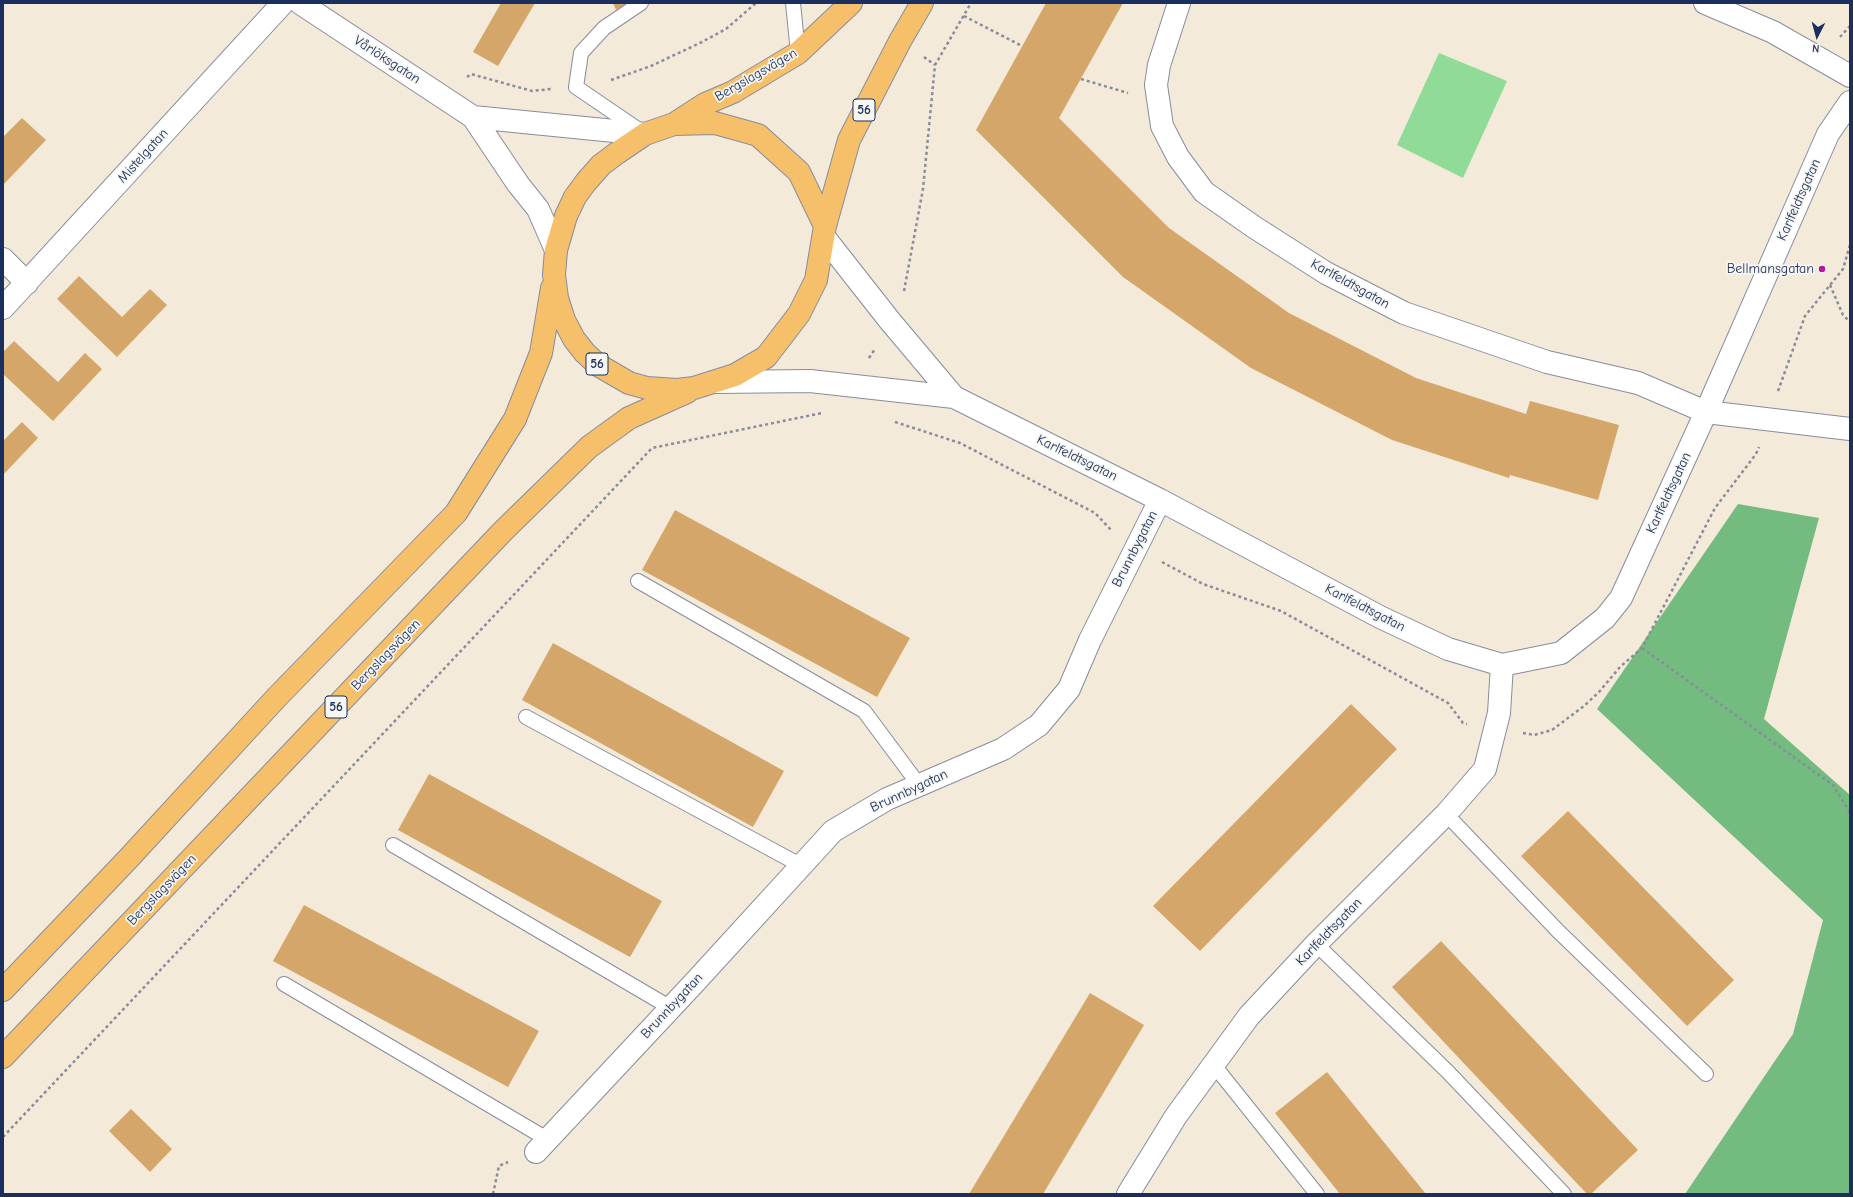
<!DOCTYPE html>
<meta charset="utf-8">
<style>
body{margin:0}
#map{position:relative;width:1853px;height:1197px;overflow:hidden;background:#f4eada;font-family:"Comic Neue",sans-serif}
canvas{display:block}
.frame{position:absolute;inset:0;border:4px solid #1b2f5e;pointer-events:none}
.north{position:absolute;left:1797px;top:16px;width:40px;height:40px;-webkit-text-stroke:3px #f6f6f2;paint-order:stroke;rotate:186deg;font-size:11px;font-weight:700;line-height:16px;text-align:center;color:#1b2f5e}
.north::after{content:'';display:block;margin:auto;width:14px;height:18px;background:#1b2f5e;clip-path:polygon(50% 0,100% 100%,50% 72%,0 100%)}
</style>
<div id="map">
<canvas width="1853" height="1197"></canvas>
<div class="frame"></div>
<div class="north">N</div>
</div>
<script>
const ctx = document.querySelector('canvas').getContext('2d');
ctx.lineJoin = 'round';
function fill(path, color) { ctx.fillStyle = color; ctx.fill(path, 'evenodd'); }
const toPath = rows => new Path2D(rows.map(r => 'M' + r).join(''));
function stroke(path, color, width, dash) { ctx.strokeStyle = color; ctx.lineWidth = width; ctx.lineCap = dash ? 'butt' : 'round'; ctx.setLineDash(dash || []); ctx.stroke(path); }
function drawText(font, color, halo, rows, align = 'center') {
  ctx.font = font + ' "Comic Neue",sans-serif'; ctx.lineWidth = 3.5; ctx.setLineDash([]); ctx.textBaseline = 'middle'; ctx.strokeStyle = halo; ctx.fillStyle = color; for (const [text, x, y, turn = 0] of rows) {
    ctx.save(); ctx.translate(x, y); ctx.rotate((+turn || 0) * Math.PI / 180); ctx.textAlign = isNaN(turn) ? turn : align; if (halo) ctx.strokeText(text, 0, 0); ctx.fillText(text, 0, 0); ctx.restore();
  }
}
fill(toPath([
 [1439,53,1507,81,1463,178,1397,145]
]), '#90db98');
fill(toPath([
 [1738,504,1819,518,1764,719,1850,795,1850,1194,1685,1194,1793,1034,1823,920,1597,709]
]), '#74bb80');
fill(toPath([
 [501,3,535,3,498,66,473,52],
 [613,3,631,3,616,10],
 [1046,3,1123,3,1059,118,1169,228,1289,313,1416,378,1526,414,1530,401,1619,425,1598,500,1510,475,1509,478,1392,440,1251,368,1123,277,976,130],
 [22,118,46,140,3,185,3,137],
 [79,276,122,317,150,289,167,305,117,357,57,299],
 [14,341,58,382,85,353,102,369,53,421,3,374,3,352],
 [22,422,38,438,3,475,3,441],
 [675,510,910,638,877,697,642,570],
 [553,643,784,771,753,827,522,700],
 [1351,704,1397,749,1200,951,1153,906],
 [429,774,662,901,630,957,398,830],
 [1568,811,1734,980,1687,1026,1521,856],
 [304,905,539,1031,508,1087,273,961],
 [1441,941,1638,1150,1591,1194,1587,1194,1392,987],
 [1090,993,1144,1025,1043,1194,969,1194],
 [1327,1072,1426,1194,1340,1194,1275,1113],
 [131,1109,172,1149,150,1172,109,1131]
]), '#d5a66a');
const service = toPath([
 [641,3,604,28,581,53,576,87,642,132],
 [793,3,798,53],
 [638,581,864,711,919,785],
 [526,717,802,866],
 [1446,814,1558,931,1706,1074],
 [393,845,671,1008],
 [1316,944,1448,1072,1564,1194],
 [284,984,547,1139],
 [1213,1064,1317,1194]
]);
const minor = toPath([
 [300,3,473,117,518,184,538,209,556,250],
 [1179,3,1159,65,1156,85,1162,126,1178,157,1204,192,1254,227,1326,273,1404,313,1547,362,1638,383,1706,412,1850,429],
 [1705,3,1773,32,1850,76],
 [473,117,645,134],
 [824,237,890,321,954,397],
 [3,259,27,283],
 [3,308,283,3],
 [716,382,810,381,954,397,1160,500,1380,617,1448,649,1502,665,1561,653,1605,618,1621,598,1706,412,1828,134,1850,102],
 [536,1152,695,982,833,831,887,799,1003,749,1039,725,1069,689,1090,640,1160,500],
 [1128,1194,1176,1116,1249,1016,1316,944,1446,814,1485,769,1499,713,1502,665]
]);
const trunk = toPath([
 [674,124,705,104,733,92,798,53,851,3],
 [825,226,799,172,758,135,715,123,674,124,645,134,617,153,601,165,586,182,575,197,566,216,556,250,554,275,557,298,564,320,574,339,585,353,598,365,629,383,647,388,677,390,694,388,735,375,766,357,799,314,816,280,825,226,849,140,900,41,922,3],
 [3,990,128,859,277,697,456,513,515,419,541,353,552,288],
 [3,1057,503,531,589,447,629,418,687,392]
]);
stroke(service, '#888c9c', 16);
stroke(minor, '#888c9c', 24);
stroke(trunk, '#888c9c', 24);
stroke(toPath([
 [964,16,1022,46],
 [1840,37,1850,26],
 [924,57,935,65],
 [467,77,471,74,532,91,551,89],
 [1081,79,1128,93],
 [611,80,651,66,702,42,726,29,756,3],
 [1830,285,1843,315,1850,322],
 [904,291,923,189,935,65,971,3],
 [869,358,875,349],
 [1778,391,1805,316,1843,269,1850,245],
 [895,422,960,443,1095,513,1112,531],
 [1162,562,1203,584,1281,611,1448,703,1463,723,1467,724],
 [1642,648,1833,785,1850,813],
 [1523,733,1534,735,1552,730,1584,706,1599,692,1620,667,1642,648,1715,508,1756,454,1759,447],
 [3,1137,652,448,822,413],
 [493,1194,499,1166,508,1162]
]), '#888c9c', 2.5, [3, 3]);
stroke(service, '#fff', 14);
stroke(minor, '#fff', 22);
stroke(trunk, '#f6c06b', 22);
for (const [x, y, r, color] of [
 [1822,269,4,"#b5179e"]
]) { const dot = new Path2D(); dot.arc(x, y, r, 0, 2 * Math.PI); ctx.fillStyle = color; ctx.fill(dot); stroke(dot, '#f6f6f2', 1.5); }
for (const [x, y, w] of [
 [864,110,22],
 [597,364,22],
 [336,707,22]
]) { const box = new Path2D(); box.roundRect(x - w / 2, y - 11, w, 22, 3); ctx.fillStyle = '#f6f6f2'; ctx.fill(box); stroke(box, '#1b2f5e', 1); }
drawText('bold 13px', '#1b2f5e', null, [
 ["56",864,110],
 ["56",597,364],
 ["56",336,707]
]);
drawText('14px', '#1b2f5e', '#f6f6f2', [
 ["Vårlöksgatan",387,60,33],
 ["Bergslagsvägen",756,75,-30],
 ["Mistelgatan",143,156,-48],
 ["Karlfeldtsgatan",1799,200,-66],
 ["Karlfeldtsgatan",1350,284,29],
 ["Karlfeldtsgatan",1077,458,26],
 ["Karlfeldtsgatan",1669,493,-65],
 ["Brunnbygatan",1135,549,-63],
 ["Karlfeldtsgatan",1365,608,27],
 ["Bergslagsvägen",386,655,-46],
 ["Brunnbygatan",909,791,-25],
 ["Bergslagsvägen",162,890,-46],
 ["Karlfeldtsgatan",1329,932,-46],
 ["Brunnbygatan",672,1006,-47]
]);
drawText('14px', '#1b2f5e', '#f6f6f2', [
 ["Bellmansgatan",1814,269]
], 'right');
</script>
